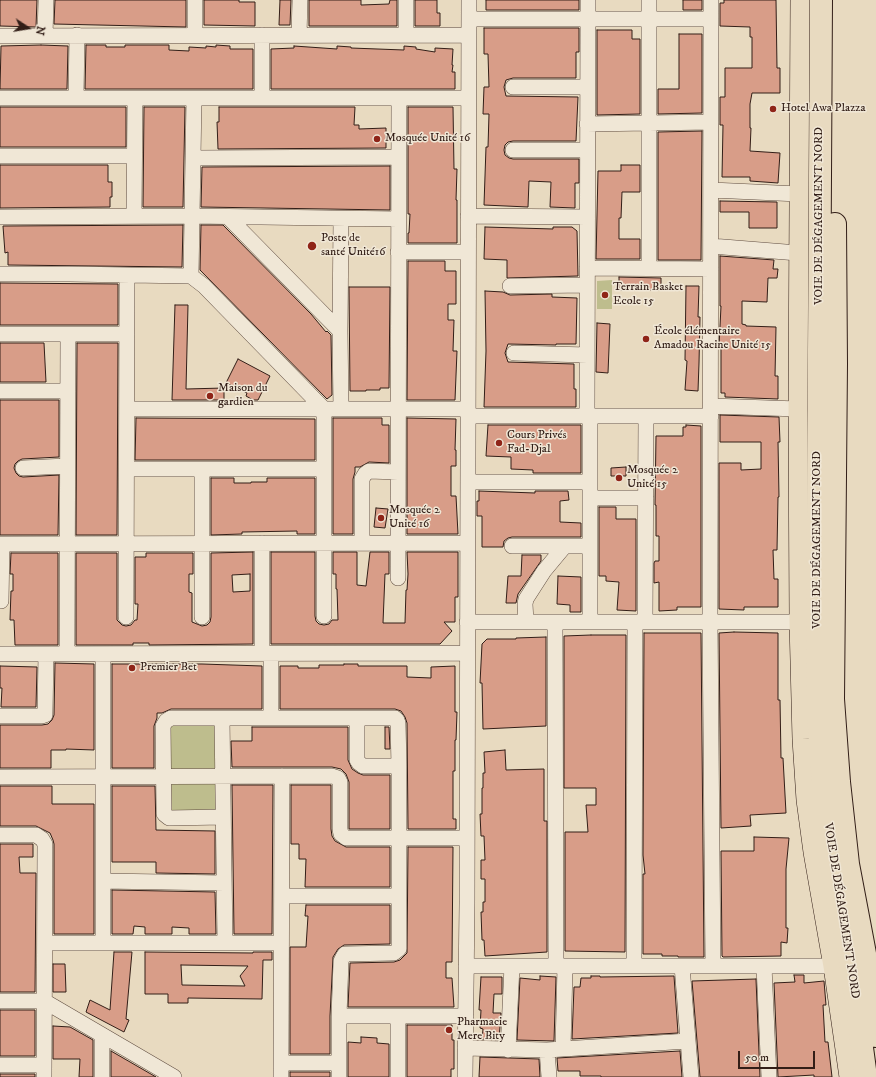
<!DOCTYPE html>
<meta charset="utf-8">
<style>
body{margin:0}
#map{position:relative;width:876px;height:1077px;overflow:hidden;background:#e8dac0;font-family:"IM FELL DW Pica",serif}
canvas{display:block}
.north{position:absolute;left:8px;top:8px;width:40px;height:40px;-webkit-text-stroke:3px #f0e7d6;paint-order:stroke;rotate:102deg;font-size:11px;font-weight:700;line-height:16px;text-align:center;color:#321e17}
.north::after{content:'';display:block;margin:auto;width:14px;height:18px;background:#321e17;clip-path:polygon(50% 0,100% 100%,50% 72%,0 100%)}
.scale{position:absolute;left:738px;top:1051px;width:77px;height:18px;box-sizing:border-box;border:2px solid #321e17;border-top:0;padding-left:5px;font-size:12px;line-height:14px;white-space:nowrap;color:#321e17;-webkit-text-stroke:3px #f0e7d6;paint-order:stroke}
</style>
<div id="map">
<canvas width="876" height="1077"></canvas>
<div class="north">N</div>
<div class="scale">50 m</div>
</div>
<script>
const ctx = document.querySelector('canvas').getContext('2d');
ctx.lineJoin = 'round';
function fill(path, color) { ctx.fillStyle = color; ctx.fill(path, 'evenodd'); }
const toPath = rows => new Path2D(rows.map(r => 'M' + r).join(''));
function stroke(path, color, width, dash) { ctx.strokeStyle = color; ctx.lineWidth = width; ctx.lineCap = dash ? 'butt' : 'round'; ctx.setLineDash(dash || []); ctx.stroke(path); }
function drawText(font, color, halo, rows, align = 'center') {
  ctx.font = font + ' "IM FELL DW Pica",serif'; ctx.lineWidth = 3; ctx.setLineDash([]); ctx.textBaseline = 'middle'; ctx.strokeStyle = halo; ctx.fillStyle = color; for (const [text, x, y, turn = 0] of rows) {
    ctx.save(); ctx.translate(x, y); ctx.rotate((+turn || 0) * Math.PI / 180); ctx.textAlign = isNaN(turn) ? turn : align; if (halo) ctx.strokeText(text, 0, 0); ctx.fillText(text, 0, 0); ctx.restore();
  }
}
fill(toPath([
 [612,280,612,309,597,309,597,281],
 [167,722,220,722,220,820,167,820]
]), '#bebd8d');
const building = toPath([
 [0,0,37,0,36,27,0,26,0,0],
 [55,0,186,0,186,27,54,24,55,0],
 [204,0,239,0,239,2,255,2,255,26,204,25,204,0],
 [280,0,291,0,290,25,279,25,280,0],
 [309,0,361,0,361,5,389,4,390,0,397,0,397,26,309,26,309,0],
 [415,0,437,0,437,13,440,13,440,26,415,26,415,0],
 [486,0,579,0,579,10,486,10,486,0],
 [683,0,702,0,702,10,683,10,683,0],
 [724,0,776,0,777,68,780,68,780,93,752,93,750,104,750,128,751,128,750,151,780,153,778,183,750,181,750,177,722,177,723,125,720,125,720,97,725,97,725,68,752,68,752,37,750,37,750,27,720,26,720,3,724,3,724,0],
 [484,28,579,28,579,52,576,52,576,78,513,78,506,80,504,87,506,96,578,97,576,141,513,141,508,142,505,145,504,150,505,155,509,158,513,159,579,159,579,183,575,183,575,208,550,207,551,182,529,181,528,207,484,205,486,147,488,147,489,114,483,114,484,87,489,87,488,54,484,54,484,28],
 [597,30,632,30,632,39,640,39,640,114,597,115,597,30],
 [679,34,702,34,702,113,658,114,658,89,679,89,679,34],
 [41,45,68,46,67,89,0,89,1,46,41,45],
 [86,45,106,45,106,47,125,47,125,45,169,45,169,50,189,51,189,47,206,48,206,46,216,47,216,45,230,46,230,49,253,49,253,89,85,89,86,45],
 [294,46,337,49,337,46,351,47,351,48,404,50,404,46,416,47,416,49,435,52,435,48,453,49,452,65,453,65,452,72,455,72,455,89,271,89,271,49,294,48,294,46],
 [0,107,126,107,126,147,0,147,0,107],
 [144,107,185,107,183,207,143,207,144,107],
 [219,107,355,107,354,125,359,125,359,129,386,128,386,148,218,149,217,122,219,122,219,107],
 [408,107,453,107,454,169,457,169,456,200,457,200,457,243,408,243,408,233,409,233,410,214,408,214,408,107],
 [702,131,701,260,658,260,658,132,702,131],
 [0,165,108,165,108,182,112,182,112,197,110,197,110,207,0,208,0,165],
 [621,165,640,165,640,192,622,192,621,218,619,218,619,239,640,239,640,259,596,259,598,171,621,171,621,165],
 [390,166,390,210,201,207,202,167,390,166],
 [720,201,777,202,777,228,749,228,749,212,720,212,720,201],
 [183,225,182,267,8,265,8,252,5,253,3,226,183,225],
 [201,225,223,225,311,314,326,332,327,331,331,335,332,395,327,399,200,270,201,225],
 [485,227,553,229,553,227,572,227,577,231,578,276,507,278,507,260,484,259,485,227],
 [720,256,774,260,773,269,778,269,777,278,768,278,767,302,742,301,742,324,746,325,746,326,776,327,775,376,778,376,778,399,725,397,725,393,721,393,721,347,719,347,721,306,720,306,720,256],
 [408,261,445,261,445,271,456,271,456,304,448,304,448,320,454,320,453,351,457,351,455,400,407,400,408,261],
 [619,277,661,278,661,290,619,290,619,277],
 [0,283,118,284,118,325,0,325,0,283],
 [686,286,699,286,698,317,700,317,699,363,698,391,685,390,687,361,685,360,686,286],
 [349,287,390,287,389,388,380,388,380,390,366,390,366,391,350,391,349,287],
 [485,291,503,292,510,295,552,294,552,297,577,298,576,344,556,344,556,345,508,344,505,353,508,362,574,364,574,389,576,389,576,407,484,407,486,351,485,291],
 [175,305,188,305,186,389,224,388,224,400,172,400,175,305],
 [597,323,610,324,608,373,596,372,597,323],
 [0,343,44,343,46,382,0,382,0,343],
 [77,343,118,343,117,535,76,535,77,343],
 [238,359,270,376,258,400,253,400,246,396,247,393,226,383,238,359],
 [0,400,59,400,59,457,22,459,18,461,15,464,14,468,16,473,19,476,23,477,59,475,58,535,0,535,0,400],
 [720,415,779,417,780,442,778,442,779,497,778,497,777,550,773,550,774,579,778,579,778,607,744,607,744,610,719,609,719,463,741,463,741,470,761,469,761,442,720,442,720,415],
 [136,418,315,419,315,460,135,460,136,418],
 [333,418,382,418,382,425,389,425,389,463,369,462,360,467,355,467,355,472,353,479,353,534,333,534,333,418],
 [407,418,456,419,455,450,456,450,456,466,451,466,451,496,456,496,458,534,407,534,407,418],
 [488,425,581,425,581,473,533,473,533,470,511,469,511,457,486,456,488,425],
 [686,425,701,426,701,607,677,607,677,610,659,611,659,582,654,583,654,563,655,561,659,561,659,536,656,536,656,505,655,505,656,436,683,436,683,427,686,427,686,425],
 [626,467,626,476,611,476,611,468,626,467],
 [211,478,234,478,234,483,251,483,251,482,267,482,267,478,315,478,315,534,297,534,297,531,242,532,242,534,211,535,211,478],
 [479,491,535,493,535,491,568,491,569,500,560,501,560,522,581,523,581,537,512,537,508,538,504,541,503,547,482,547,482,516,477,516,477,501,479,501,479,491],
 [599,507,616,507,616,519,636,519,636,611,617,610,619,582,606,581,606,576,599,576,599,507],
 [376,508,388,509,385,528,374,527,376,508],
 [253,552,253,644,149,645,149,643,133,643,133,645,76,645,76,553,117,553,117,620,122,625,126,626,131,625,135,620,137,620,138,604,135,604,135,557,146,557,146,553,193,553,193,574,189,574,189,592,192,593,192,622,202,626,207,625,210,622,211,617,211,553,253,552],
 [250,574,250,591,233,592,232,575,250,574],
 [271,552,315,552,315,616,316,621,319,624,324,625,329,624,332,620,338,620,337,589,336,589,336,574,333,574,333,552,357,552,357,585,366,586,370,552,389,552,389,574,385,574,383,623,405,623,406,590,407,590,408,574,407,552,458,552,458,597,455,597,455,622,444,622,452,631,440,644,271,644,271,552],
 [11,553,58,553,58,645,15,645,14,620,10,620,11,591,13,591,13,574,10,574,11,553],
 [522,555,541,555,541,561,518,594,516,603,506,603,508,576,521,576,522,555],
 [558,576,581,577,581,612,570,612,570,605,557,604,558,576],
 [734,632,778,633,778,700,780,700,781,758,783,758,786,813,750,815,751,826,721,828,719,633,734,632],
 [644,633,701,633,704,957,678,957,678,956,662,956,662,954,643,954,643,874,645,874,643,855,644,633],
 [591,635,626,635,625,952,565,951,565,832,588,832,586,805,596,805,596,788,564,788,564,636,591,635],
 [546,637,546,726,483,729,482,683,480,683,482,644,487,639,516,639,516,638,546,637],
 [55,663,94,664,94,750,66,749,66,750,51,750,51,768,0,768,0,725,42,725,48,724,52,720,54,715,55,663],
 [112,664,202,664,262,666,262,709,171,709,162,713,157,713,157,718,154,726,154,768,112,768,112,664],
 [344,664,358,664,358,666,407,666,407,677,431,678,431,667,455,666,455,712,457,712,456,740,455,740,455,771,453,771,453,819,456,819,456,829,408,829,407,723,405,717,401,711,395,709,280,709,280,666,298,666,298,668,319,668,319,665,344,665,344,664],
 [0,666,37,667,36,707,1,707,2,688,0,688,0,666],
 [252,727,348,727,348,760,352,769,358,773,363,775,390,775,390,829,349,829,349,782,346,774,341,769,332,767,232,767,231,741,252,741,252,727],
 [385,727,389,727,390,749,385,749,385,727],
 [505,750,506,770,544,769,544,821,547,821,547,952,485,956,484,940,482,940,481,912,483,912,483,902,485,902,485,879,481,879,481,860,485,860,484,836,481,836,480,814,482,814,482,788,483,788,483,773,485,773,484,752,505,750],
 [232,785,273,785,272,934,234,934,232,785],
 [291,785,331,785,331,829,332,836,335,841,346,847,390,847,390,887,305,887,306,859,299,859,299,844,291,844,291,785],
 [0,786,52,786,52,804,94,804,94,934,54,934,54,844,53,840,50,833,36,826,0,826,0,786],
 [112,786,155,786,156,830,215,831,215,874,156,873,156,862,112,862,112,786],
 [754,837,789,838,786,869,786,928,788,928,787,943,781,942,781,956,723,957,722,956,721,851,754,851,754,837],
 [0,844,33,844,33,857,19,857,20,873,36,873,35,992,0,992,0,844],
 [408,847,453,847,452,962,446,962,446,978,452,978,454,1007,348,1007,350,963,394,962,400,960,407,953,408,847],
 [112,890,215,892,216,934,189,934,189,928,172,927,172,934,145,934,145,927,134,926,133,934,112,934,112,890],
 [306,905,390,905,390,944,344,945,338,949,333,957,330,1016,330,1054,290,1054,290,947,306,947,308,916,305,916,306,905],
 [114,952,132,952,126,1019,129,1020,124,1032,86,1012,90,1000,110,1010,114,952],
 [145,952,253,953,253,952,272,952,272,960,263,960,262,999,188,998,188,1003,168,1003,168,994,145,994,145,952],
 [181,965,248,966,240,976,245,986,182,985,181,965],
 [53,964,65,964,66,992,53,992,53,964],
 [794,975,804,975,804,983,824,981,826,1005,823,1005,825,1042,828,1042,832,1077,814,1077,814,1075,778,1077,774,983,795,982,794,975],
 [540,976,556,977,554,1041,517,1040,520,978,540,980,540,976],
 [591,976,600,976,600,977,674,976,678,1033,572,1039,574,987,580,987,581,978,591,978,591,976],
 [481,977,502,977,502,994,494,994,493,1013,501,1013,499,1040,482,1039,483,1029,480,1028,481,1010,479,1010,481,977],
 [756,979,760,1077,700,1077,692,981,756,979],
 [0,1010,35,1010,35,1056,0,1056,0,1010],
 [407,1025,452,1025,452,1040,454,1040,454,1069,451,1069,451,1077,407,1077,407,1025],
 [53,1026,70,1027,93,1040,93,1077,79,1077,80,1059,53,1059,53,1026],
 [361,1037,377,1038,377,1043,389,1044,389,1077,348,1077,348,1042,361,1043,361,1037],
 [111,1051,156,1077,111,1077,111,1051],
 [680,1051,682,1077,601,1077,601,1076,580,1076,580,1071,558,1071,557,1058,680,1051],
 [480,1057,539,1059,540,1077,479,1077,480,1057],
 [290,1072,330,1072,330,1077,290,1077,290,1072],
 [0,1074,35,1074,35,1077,0,1077,0,1074]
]);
fill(building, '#d89d88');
stroke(building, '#321e17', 1);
const minor = toPath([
 [711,0,710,622,713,966],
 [469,19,711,19],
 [195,35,195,0],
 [299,35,300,0],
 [406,35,406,0],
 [0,36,469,35],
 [45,36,46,0],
 [513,87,587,87],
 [0,98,468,98],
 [76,98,77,35],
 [262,98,262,35],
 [587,124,711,122],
 [513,150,587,150],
 [0,156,134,156],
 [194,158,398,157],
 [711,190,799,194],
 [134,216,135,98],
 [468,216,587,217],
 [0,217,193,216,398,219],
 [228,217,340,331],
 [711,246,798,253],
 [398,252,468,252],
 [587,268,711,269],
 [649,268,649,0],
 [0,274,69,274,191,276,204,286,324,409,324,616],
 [191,276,194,98],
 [510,286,587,285],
 [0,334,127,334],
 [514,353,587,355],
 [0,391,68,391],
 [711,406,798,409],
 [127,409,468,409],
 [341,409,340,331,341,219],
 [468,416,711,416],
 [587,416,588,0],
 [23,468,67,466],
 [127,469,324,469],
 [468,482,590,482],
 [590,498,646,498],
 [362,543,362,479,365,474,369,471,398,472],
 [0,544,467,543],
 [512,546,590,546],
 [398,578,399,98],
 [1,601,2,544],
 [126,617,127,275],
 [202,617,202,469],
 [467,622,799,622],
 [526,622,525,604,526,599,544,571,564,547],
 [555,622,556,966],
 [590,622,590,416],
 [645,622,646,416],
 [262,653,262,543],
 [0,654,467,653],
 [67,654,68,334],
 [0,716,42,716,45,715,46,654],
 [222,718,225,943],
 [271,718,271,654],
 [357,718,357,760,359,763,363,766,399,766],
 [0,777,332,776,338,778,340,782,340,829,341,834,346,838,467,838],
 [223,817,169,818,164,814,163,726,166,721,171,718,395,718,397,720,398,723,399,766,399,949,394,953,345,954,343,957,341,961,339,1016,339,1077],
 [0,835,36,835,42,839,45,844,44,1077],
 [103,881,224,883],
 [282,896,399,896],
 [45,943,281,943],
 [103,943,103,654],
 [466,966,833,966],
 [634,966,635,622],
 [682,966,691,1077],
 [764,966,769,1077],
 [0,1001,44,1001,174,1077],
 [339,1016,466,1016],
 [398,1016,398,1077],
 [102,1035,102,1077],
 [465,1048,547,1050,688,1041],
 [563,1049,565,966],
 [508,1050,512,966],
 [547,1050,549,1077],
 [281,1063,339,1063],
 [0,1065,44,1065],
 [281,1077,282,776],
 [465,1077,467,904,469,0]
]);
const major = toPath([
 [800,0,798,409,799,622,802,739,806,800,813,852,833,966,849,1077]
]);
const highway = toPath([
 [821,0,817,700,823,785,831,865,850,960,866,1077],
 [835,224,836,364,833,699,839,782,848,864,866,959,876,1036]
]);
stroke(minor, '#604d41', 16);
stroke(major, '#321e17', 20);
stroke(highway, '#321e17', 24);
stroke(minor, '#f0e7d6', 15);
stroke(major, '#e8dac0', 19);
stroke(highway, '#e8dac0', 22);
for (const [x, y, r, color] of [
 [773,109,4,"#8f2418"],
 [377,139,4,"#8f2418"],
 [312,246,5,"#8f2418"],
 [605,295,4,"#8f2418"],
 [646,339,4,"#8f2418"],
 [210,396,4,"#8f2418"],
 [499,443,4,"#8f2418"],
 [619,478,4,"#8f2418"],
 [381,518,4,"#8f2418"],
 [132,668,4,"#8f2418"],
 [449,1030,4,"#8f2418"]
]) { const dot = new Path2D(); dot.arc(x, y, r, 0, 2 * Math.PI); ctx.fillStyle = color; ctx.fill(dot); stroke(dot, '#f0e7d6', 1.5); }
drawText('12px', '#321e17', '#f0e7d6', [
 ["Hotel Awa Plazza",781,109],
 ["Mosquée Unité 16",385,139],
 ["Poste de",321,239],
 ["santé Unité16",321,253],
 ["Terrain Basket",613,288],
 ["Ecole 15",613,302],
 ["École élémentaire",654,332],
 ["Amadou Racine Unité 15",654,346],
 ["Maison du",218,389],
 ["gardien",218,403],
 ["Cours Privés",507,436],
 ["Fad-Djal",507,450],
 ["Mosquée 2",627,471],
 ["Unité 15",627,485],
 ["Mosquée 2",389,511],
 ["Unité 16",389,525],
 ["Premier Bet",140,668],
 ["Pharmacie",457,1023],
 ["Mere Bity",457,1037]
], 'left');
drawText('12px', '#321e17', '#f0e7d6', [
 ["VOIE DE DÉGAGEMENT NORD",820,216,-90],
 ["VOIE DE DÉGAGEMENT NORD",818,540,-90],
 ["VOIE DE DÉGAGEMENT NORD",841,911,81]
]);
</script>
